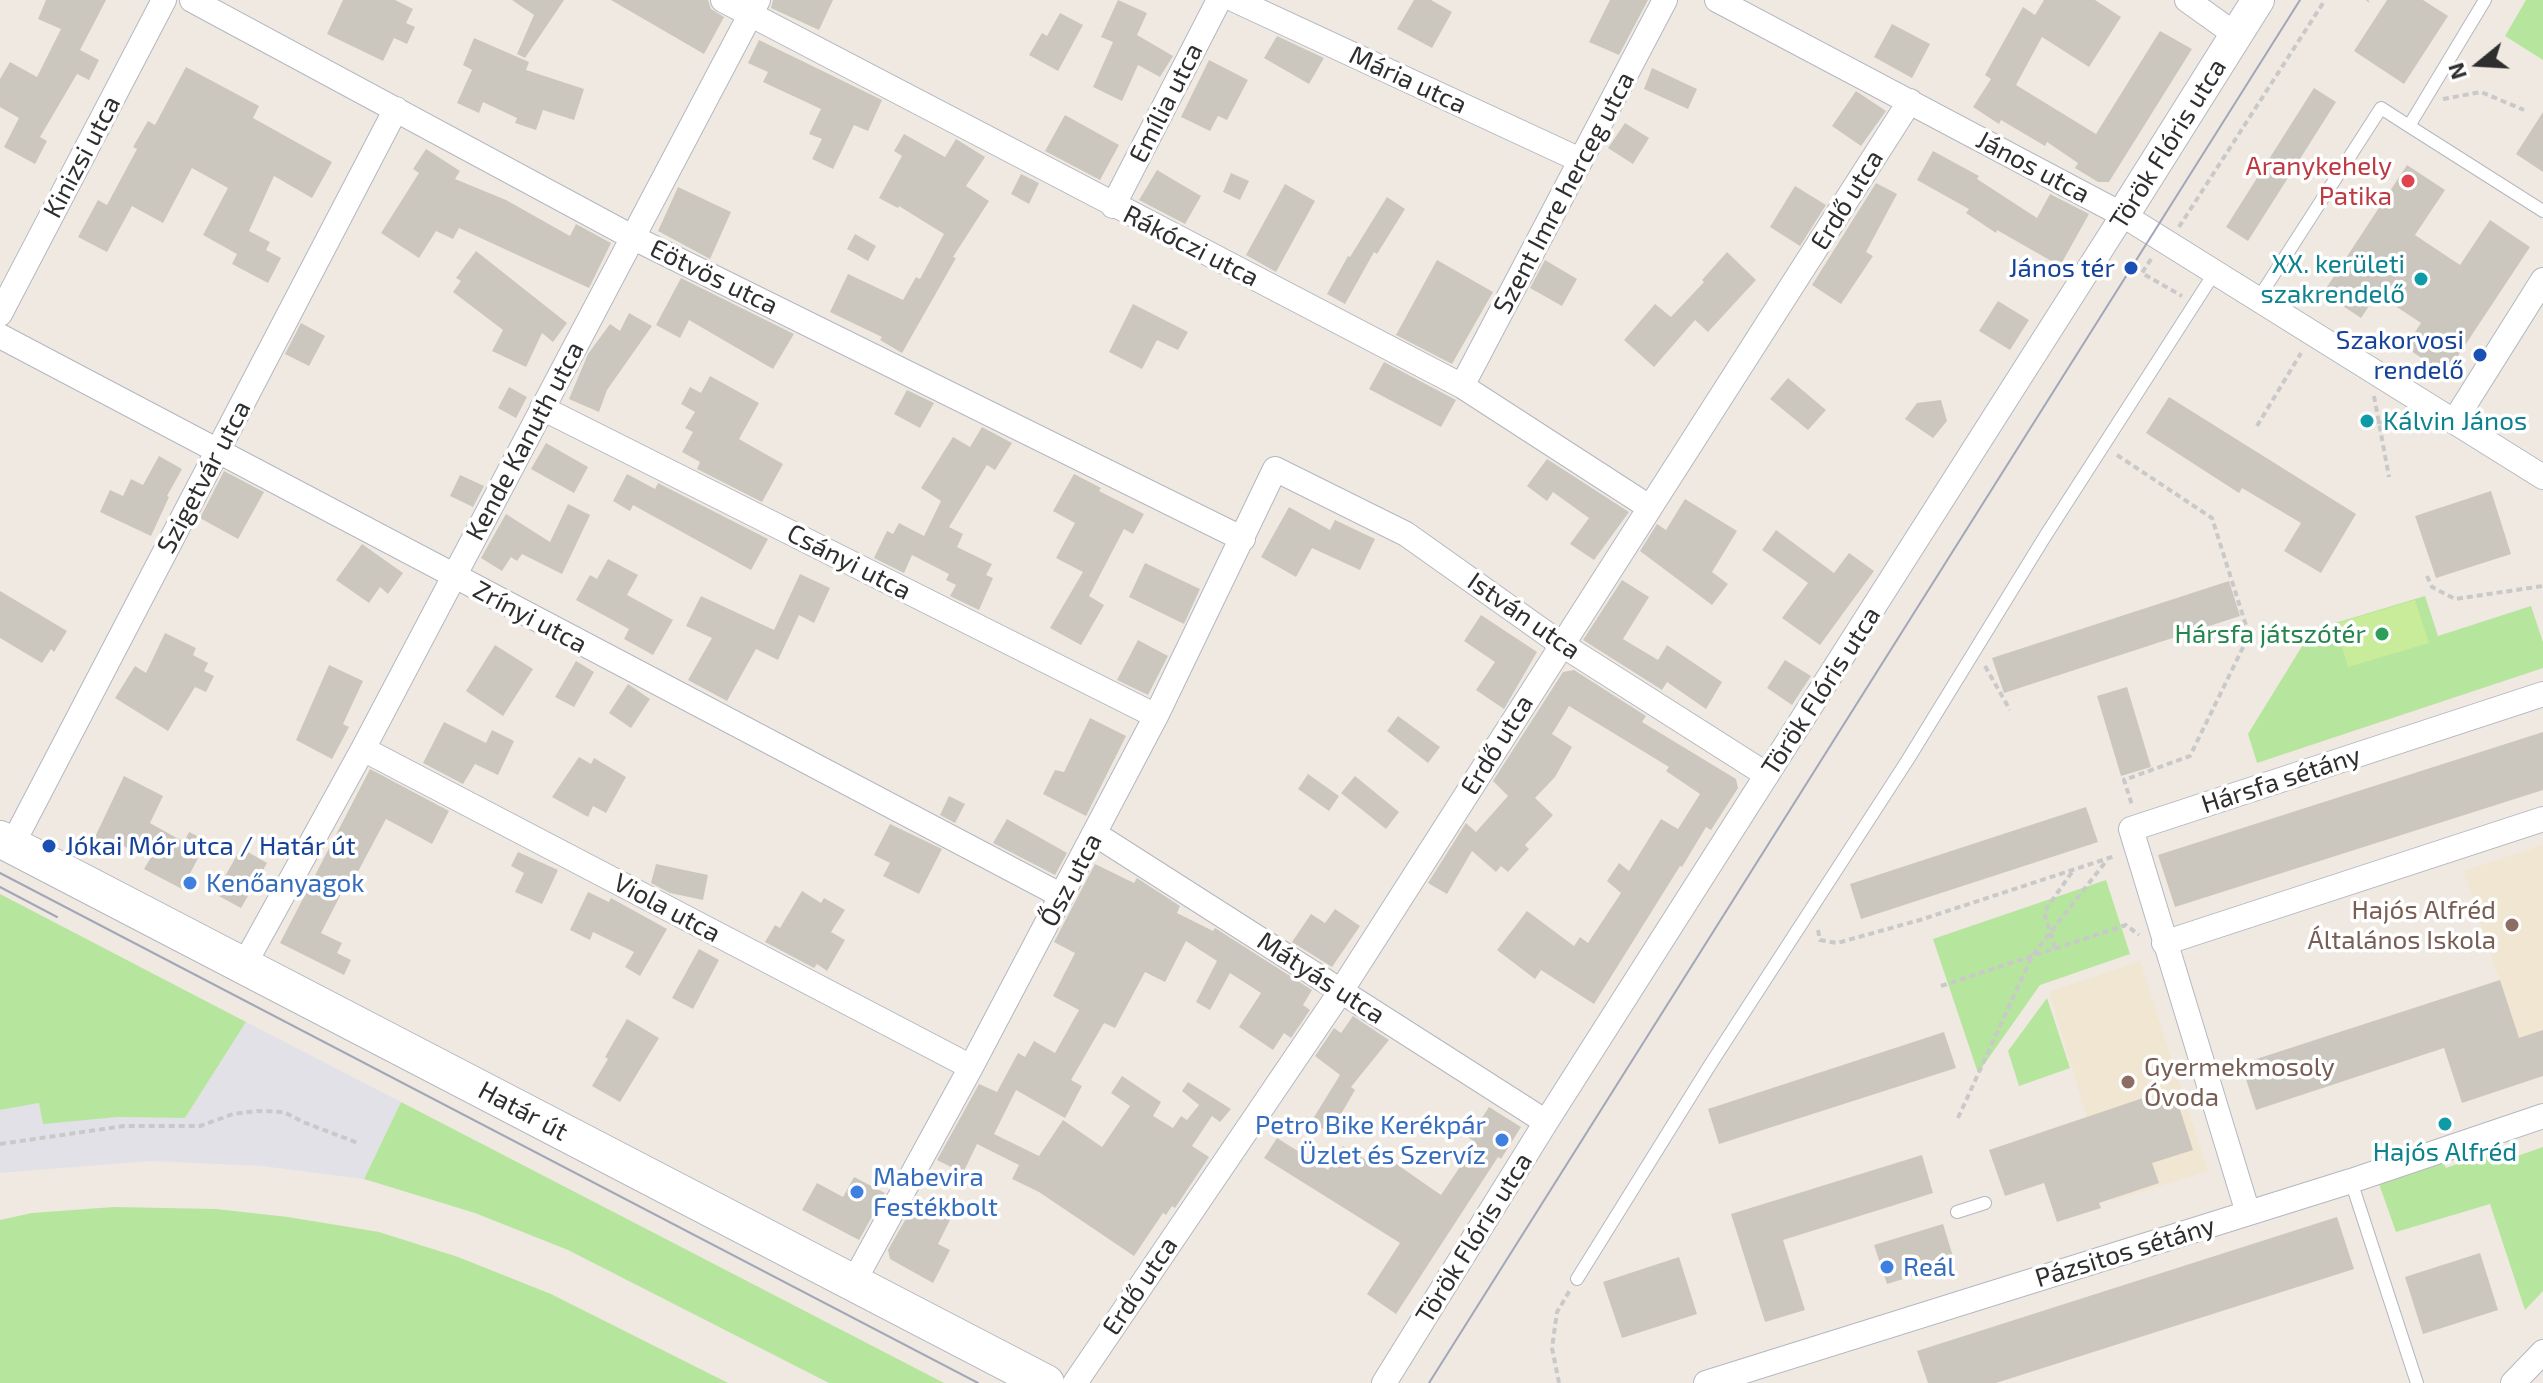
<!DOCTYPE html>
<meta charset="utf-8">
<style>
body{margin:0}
#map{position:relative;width:2543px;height:1383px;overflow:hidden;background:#efe9e1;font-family:"Exo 2",sans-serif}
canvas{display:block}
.north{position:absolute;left:2439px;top:24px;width:80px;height:80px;-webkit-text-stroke:6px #fff;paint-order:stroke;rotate:252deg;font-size:22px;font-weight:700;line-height:32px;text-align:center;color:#2e2e2e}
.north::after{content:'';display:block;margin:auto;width:28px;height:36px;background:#2e2e2e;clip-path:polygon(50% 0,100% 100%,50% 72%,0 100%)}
</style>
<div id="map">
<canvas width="2543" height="1383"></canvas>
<div class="north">N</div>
</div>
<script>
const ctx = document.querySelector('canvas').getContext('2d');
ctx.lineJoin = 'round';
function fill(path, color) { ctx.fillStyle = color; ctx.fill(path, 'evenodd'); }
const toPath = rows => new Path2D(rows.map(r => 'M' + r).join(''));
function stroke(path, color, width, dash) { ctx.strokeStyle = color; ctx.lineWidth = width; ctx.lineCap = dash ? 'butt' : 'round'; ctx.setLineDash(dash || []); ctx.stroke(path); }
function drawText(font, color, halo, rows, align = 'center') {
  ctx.font = font + ' "Exo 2",sans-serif'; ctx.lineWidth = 7; ctx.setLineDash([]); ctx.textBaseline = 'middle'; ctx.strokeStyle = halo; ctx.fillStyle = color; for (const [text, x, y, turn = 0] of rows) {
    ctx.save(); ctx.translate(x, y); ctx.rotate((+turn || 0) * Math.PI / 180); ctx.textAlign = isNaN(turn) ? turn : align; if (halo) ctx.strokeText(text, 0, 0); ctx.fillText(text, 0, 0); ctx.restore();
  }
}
fill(toPath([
 [246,1022,401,1102,364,1179,262,1166,150,1161,0,1173,0,1110,39,1103,44,1123,118,1117,185,1118]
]), '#e3e1e8');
fill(toPath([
 [2543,845,2543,1076,2532,1080,2464,871],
 [2140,961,2208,1171,2112,1201,2049,992]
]), '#f0e6d1');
fill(toPath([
 [2526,0,2543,0,2543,60,2505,36],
 [2425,596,2438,636,2531,606,2543,642,2543,668,2257,763,2248,734,2312,630],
 [2106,880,2130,954,2040,985,1978,1073,1933,939],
 [0,894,246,1022,185,1118,118,1117,43,1124,39,1103,0,1110],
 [2047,998,2070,1068,2019,1086,2008,1051],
 [401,1102,944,1383,829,1383,568,1250,475,1213,364,1179],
 [2543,1147,2543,1291,2525,1310,2490,1204,2396,1232,2378,1181,2442,1160,2446,1168,2488,1153,2492,1165],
 [114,1207,216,1209,288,1217,379,1232,458,1257,551,1294,728,1383,0,1383,0,1220,32,1213]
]), '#b6e59e');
fill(toPath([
 [2415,600,2429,643,2348,667,2335,624]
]), '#c9ec9a');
fill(toPath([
 [46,0,106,0,80,50,99,60,89,80,77,74,40,137,47,141,35,164,4,147,19,118,0,107,0,79,10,62,37,77,61,29,38,19],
 [343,0,395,0,413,9,406,23,415,27,407,44,394,38,383,61,327,34],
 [512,0,564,0,525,58,517,54,534,15],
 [611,0,708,0,711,9,724,17,704,54],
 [773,0,833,0,819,30,771,8],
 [1118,0,1147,13,1137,35,1173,56,1160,77,1138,65,1122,101,1093,87,1113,42,1101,37],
 [1414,0,1431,0,1452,12,1432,48,1397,29],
 [1610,0,1648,0,1619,55,1589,42],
 [2044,0,2095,0,2121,17,2089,67,2042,37,2016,85,2096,134,2160,31,2192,49,2109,182,2098,182,2075,168,2078,163,2047,142,2045,146,2001,120,1999,124,1973,107,1991,79,1985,75,2023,7,2035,15],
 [2387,0,2423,0,2448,16,2404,84,2354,51],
 [1060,13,1083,25,1058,71,1029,55,1042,33,1047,36],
 [1892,24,1930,44,1912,78,1874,57],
 [1277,36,1324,58,1309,84,1264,58],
 [474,38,529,62,526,70,584,89,574,120,543,110,536,130,515,123,517,118,483,102,479,113,457,103,472,70,463,65],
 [759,40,882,100,868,131,854,125,833,169,812,159,822,139,809,134,821,109,763,82,768,72,748,63],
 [1209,60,1248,80,1227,120,1218,116,1210,131,1181,117],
 [186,67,259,106,253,118,332,162,312,198,274,176,249,231,270,242,266,250,281,258,268,283,232,264,237,254,203,235,228,188,192,168,163,223,132,206,107,252,78,237,98,200,107,205,137,149,133,147,148,121,155,125],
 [1652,68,1697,89,1688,109,1644,89],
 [2314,88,2336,102,2248,241,2226,227],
 [1856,91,1886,111,1861,146,1832,126],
 [2543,112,2543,172,2516,154],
 [1065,115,1119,145,1100,180,1045,151],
 [1625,123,1649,138,1633,164,1608,148],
 [904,134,945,157,956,139,985,157,966,186,989,201,953,257,956,258,902,353,880,340,882,337,830,312,848,274,903,300,916,277,920,279,944,234,899,206,898,208,879,198,902,156,894,151],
 [426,149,460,171,455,179,506,200,570,236,576,224,611,243,589,288,459,228,453,239,436,231,419,258,381,233,419,173,413,169],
 [1933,151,1979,176,1977,179,2037,218,2050,194,2089,214,2060,266,1997,230,1996,233,1966,213,1969,209,1917,180],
 [2407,165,2445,190,2415,235,2460,265,2490,220,2530,247,2446,374,2405,347,2421,323,2377,294,2361,318,2323,293],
 [1157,170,1201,196,1185,224,1139,200],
 [1231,173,1249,181,1240,200,1223,192],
 [1021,174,1039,183,1029,204,1011,194],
 [1876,183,1897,194,1866,252,1873,256,1841,304,1812,285],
 [1285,184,1315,201,1276,272,1246,255],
 [1795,186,1826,205,1800,246,1770,227],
 [678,187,731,212,710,259,658,231],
 [1387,197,1405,209,1377,254,1374,252,1345,304,1327,294,1348,256,1350,257],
 [855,234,876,246,868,261,847,249],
 [476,251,567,323,553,342,542,333,526,367,492,351,503,330,453,292,461,281,456,278],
 [1727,252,1756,280,1708,332,1695,320,1654,367,1624,340,1655,304,1671,317,1704,282,1702,280],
 [1437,260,1493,292,1452,364,1396,335],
 [1545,260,1577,279,1562,306,1530,288],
 [681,278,794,334,773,369,689,320,680,338,656,325],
 [1998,301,2029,320,2010,350,1979,331],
 [1133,304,1188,332,1178,350,1157,340,1142,369,1109,352],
 [629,313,652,326,607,390,599,412,569,399,588,354,610,324,620,331],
 [301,323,325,336,309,366,285,354],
 [1384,362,1456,400,1441,427,1369,389],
 [710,376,759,403,739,439,783,464,762,502,697,469,700,462,682,452,693,432,685,428,695,412,681,404,690,387,701,393],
 [1788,378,1826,410,1808,430,1770,399],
 [509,387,527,397,516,418,498,408],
 [907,390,934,403,920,428,894,414],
 [2169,397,2356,514,2321,573,2284,551,2301,523,2242,488,2239,493,2146,433],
 [1941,400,1947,421,1933,438,1905,419,1917,403],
 [982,427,1012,443,995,470,987,465,949,527,963,534,957,547,992,564,986,575,993,578,979,610,950,596,956,585,946,580,949,574,912,555,904,573,874,558,887,531,893,534,899,523,924,536,941,501,921,488,953,437,970,447],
 [546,443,588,467,574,493,531,469],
 [159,456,182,469,167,496,169,497,151,536,100,512,110,490,123,496,131,479,143,485],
 [1547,459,1629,512,1594,560,1570,544,1589,518,1553,492,1547,501,1527,486],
 [224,471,264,492,238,539,200,518],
 [627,474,655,489,658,483,768,539,751,570,633,505,630,511,613,501],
 [1074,474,1101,488,1099,491,1144,514,1133,534,1124,529,1089,596,1104,605,1081,645,1050,628,1083,572,1056,558,1075,523,1053,511],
 [460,475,484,486,473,507,450,496],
 [2491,491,2511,554,2436,578,2415,516],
 [1685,499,1737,531,1712,572,1728,584,1712,605,1640,551,1657,524,1666,530],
 [568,504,590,515,562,574,522,554,517,561,511,557,502,571,481,558,506,514,550,542],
 [1289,507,1330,530,1335,520,1375,539,1360,570,1312,548,1296,577,1261,557],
 [1776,530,1834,573,1849,553,1874,571,1820,645,1782,618,1808,583,1762,550],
 [362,544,403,573,388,594,380,587,369,603,336,580],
 [608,559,638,575,627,595,673,620,653,655,624,639,629,629,576,600,590,575,597,579],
 [1145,563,1200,589,1184,624,1129,597],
 [800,574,830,588,814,623,799,615,778,660,756,649,727,701,688,680,712,638,686,626,701,596,774,630],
 [1622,580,1649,597,1623,639,1658,660,1667,645,1722,682,1706,709,1667,682,1662,690,1583,640],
 [2229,581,2240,616,2004,693,1992,658],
 [0,591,67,631,54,652,51,649,42,663,0,638],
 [1481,615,1537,652,1504,709,1476,690,1495,662,1464,641],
 [165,633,196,648,193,655,208,663,204,671,214,676,206,692,195,687,168,731,115,698,135,666,146,673],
 [1138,640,1168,656,1148,695,1117,680],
 [495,645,533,669,503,716,466,691],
 [1785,660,1811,676,1792,705,1767,688],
 [576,661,594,672,574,707,555,697],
 [329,665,363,681,343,724,349,727,332,759,296,740],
 [1574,670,1646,716,1642,722,1736,779,1738,788,1711,830,1706,827,1682,867,1680,866,1594,1004,1541,970,1535,979,1497,950,1527,911,1574,946,1580,937,1588,943,1621,893,1607,881,1619,863,1629,871,1661,819,1678,829,1700,794,1666,771,1669,767,1569,706,1552,734,1572,747,1555,777,1535,798,1553,815,1525,845,1529,849,1508,872,1501,866,1496,872,1472,851,1447,894,1428,883,1466,823,1476,832,1508,796,1493,781,1563,672],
 [628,684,650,699,631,728,609,713],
 [2127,687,2151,767,2121,776,2097,696],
 [1398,716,1440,747,1428,763,1387,731],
 [1090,718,1126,736,1086,816,1043,794,1055,770,1064,772],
 [444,722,486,743,492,730,514,741,498,775,475,764,463,784,423,763],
 [2543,732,2543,790,2175,907,2158,855],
 [579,757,591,764,594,758,626,777,606,813,593,806,588,817,552,797],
 [370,769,449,811,432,844,386,819,345,896,341,894,321,933,342,943,337,953,351,960,344,975,280,943],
 [1308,774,1339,796,1329,811,1298,789],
 [124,776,163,796,150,823,184,842,189,832,207,841,182,889,144,869,150,859,115,842,112,848,94,839],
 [1355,776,1399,812,1386,829,1341,793],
 [949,796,965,804,955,823,940,815],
 [2086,807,2098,842,1861,919,1850,884],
 [1007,819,1067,853,1055,875,993,843],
 [890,824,942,849,919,894,883,876,890,863,874,855],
 [241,848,267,863,241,908,215,894],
 [518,852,558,870,542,904,515,892,524,873,511,866],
 [656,864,708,875,703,900,670,893,651,883],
 [1095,864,1134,883,1137,878,1180,906,1177,913,1213,931,1215,928,1312,990,1303,1005,1310,1010,1291,1038,1284,1033,1273,1050,1239,1027,1261,993,1230,973,1210,1010,1196,1002,1217,961,1186,941,1165,982,1145,972,1115,1028,1104,1023,1071,1080,1082,1086,1065,1118,1016,1090,994,1134,1039,1156,1063,1120,1102,1147,1130,1106,1111,1093,1122,1076,1161,1102,1153,1116,1173,1128,1181,1116,1187,1120,1199,1105,1182,1091,1188,1082,1231,1109,1220,1122,1212,1116,1192,1146,1209,1157,1175,1208,1172,1206,1166,1215,1163,1213,1134,1256,1039,1192,1012,1179,1019,1165,977,1144,963,1173,937,1160,979,1084,997,1092,1018,1053,1025,1057,1034,1041,1055,1053,1079,1010,1053,996,1075,953,1054,942],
 [802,891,821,903,824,898,845,910,831,932,845,940,827,971,817,964,814,968,765,942,775,925,780,928],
 [588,892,609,902,611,898,667,929,640,976,625,967,634,952,593,932,590,940,570,930],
 [1335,909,1360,926,1332,967,1292,942,1311,914,1325,923],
 [699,949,719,960,693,1009,672,998],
 [2500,980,2519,1038,2543,1030,2543,1076,2462,1103,2444,1048,2256,1110,2241,1064],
 [1353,1016,1389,1040,1351,1087,1355,1090,1330,1133,1311,1122,1340,1075,1315,1056,1334,1028,1341,1033],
 [627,1019,659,1038,620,1102,592,1086,608,1059,605,1057],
 [1944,1032,1956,1068,1719,1144,1708,1109],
 [2175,1094,2193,1150,2152,1163,2159,1183,2099,1203,2101,1208,2057,1222,2044,1183,2005,1196,1989,1150,2149,1096,2151,1102],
 [1489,1107,1521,1127,1501,1159,1498,1157,1396,1314,1367,1294,1400,1243,1264,1158,1277,1138,1328,1170,1343,1146,1371,1163,1379,1152,1441,1195,1476,1143,1469,1138],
 [1922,1155,1933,1193,1783,1240,1805,1310,1765,1322,1731,1214],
 [854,1177,885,1193,859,1240,802,1210,817,1183,843,1197],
 [917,1199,951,1218,938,1244,950,1250,933,1283,890,1259,888,1250],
 [2337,1217,2354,1269,1996,1383,1928,1383,1917,1351],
 [1943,1224,1955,1263,1887,1284,1874,1245],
 [2480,1253,2498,1310,2423,1334,2405,1277],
 [1679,1257,1697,1314,1622,1338,1603,1282]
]), '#cbc7bf');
const service = toPath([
 [2409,126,2543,211],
 [2258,299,2381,108,2409,126,2485,0],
 [2351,1181,2417,1383],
 [1957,1212,1985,1203],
 [1577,1279,1710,1065,1907,761,2044,538,2215,272]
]);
const minor = toPath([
 [192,0,632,237,1243,539],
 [723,0,1462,386,1649,507],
 [1235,0,1580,160],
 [1717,0,2123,215,2543,477],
 [2187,0,2236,35],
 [1113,206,1219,0],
 [0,314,164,0],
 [0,336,1062,896],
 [1462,386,1665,0],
 [542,408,1156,716],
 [2455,420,2543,280],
 [363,749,971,1067],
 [1095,834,1546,1122],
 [12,845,396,109],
 [2164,943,2543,819],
 [244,965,363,749,758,0],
 [2248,1213,2131,829,2543,694],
 [853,1283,971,1067,1156,716,1275,469,1406,534,1561,644,1767,775],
 [1075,1383,1341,991,1910,101],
 [1384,1383,1546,1122,2123,215],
 [1706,1383,2351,1181,2543,1116],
 [2513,1383,2543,1352]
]);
const tertiary = toPath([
 [2123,215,2258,0]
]);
const secondary = toPath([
 [0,839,1046,1383]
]);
stroke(service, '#b4b7c1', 14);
stroke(minor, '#b4b7c1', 26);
stroke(tertiary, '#b4b7c1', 34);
stroke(secondary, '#b4b7c1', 38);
stroke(toPath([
 [2367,1,2368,0],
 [2443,99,2481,92,2524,110],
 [2179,227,2325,0],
 [2151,259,2142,273,2182,296],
 [2374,396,2389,477],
 [2367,421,2420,427],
 [2257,426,2301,353],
 [2117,455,2212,518,2249,635,2190,756,2124,780,2132,805],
 [2427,576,2432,587,2455,599,2543,586],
 [1985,666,2010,710],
 [1818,930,1820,940,1837,943,1920,920,2115,856],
 [2055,948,2044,912,2072,872],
 [1941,986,2126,925,2139,935],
 [1958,1118,2032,956,2107,860],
 [0,1144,124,1126,200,1126,233,1114,257,1111,284,1112,303,1122,358,1143],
 [1559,1383,1552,1348,1557,1312,1570,1290]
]), '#c9c9c9', 4, [6, 4]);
stroke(service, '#fff', 12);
stroke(minor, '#fff', 24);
stroke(tertiary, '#fff', 32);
stroke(secondary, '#fff', 36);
stroke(toPath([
 [0,873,978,1383],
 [0,887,57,917],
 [1429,1383,2300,0]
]), '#a3a6b8', 2);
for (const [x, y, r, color] of [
 [2408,181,8,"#e0444e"],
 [2131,268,8,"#1a4fb4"],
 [2421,279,8,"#0f9aa8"],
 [2480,355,8,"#1a4fb4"],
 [2367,421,8,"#0f9aa8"],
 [2382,634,8,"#2e9e5b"],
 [49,846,8,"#1a4fb4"],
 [190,883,8,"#3f7fe0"],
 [2512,925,8,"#8d6e63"],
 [2128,1082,8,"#8d6e63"],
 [2445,1124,8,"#0f9aa8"],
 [1502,1140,8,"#3f7fe0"],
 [857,1192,8,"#3f7fe0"],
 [1887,1267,8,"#3f7fe0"]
]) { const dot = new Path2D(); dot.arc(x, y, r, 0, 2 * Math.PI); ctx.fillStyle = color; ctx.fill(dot); stroke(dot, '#fff', 3); }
drawText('26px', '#2e2e2e', '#fff', [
 ["Mária utca",1408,80,25],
 ["Emília utca",1166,103,-63],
 ["Török Flóris utca",2168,144,-58],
 ["Kinizsi utca",82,157,-62],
 ["János utca",2033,167,28],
 ["Szent Imre herceg utca",1564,193,-62],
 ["Erdő utca",1847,200,-58],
 ["Rákóczi utca",1191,246,27],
 ["Eötvös utca",714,277,26],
 ["Kende Kanuth utca",525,441,-62],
 ["Szigetvár utca",204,477,-62],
 ["Csányi utca",849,562,27],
 ["István utca",1524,616,35],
 ["Zrínyi utca",530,617,28],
 ["Török Flóris utca",1821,691,-57],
 ["Erdő utca",1497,745,-58],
 ["Hársfa sétány",2281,780,-18],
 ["Ősz utca",1071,880,-62],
 ["Viola utca",667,908,28],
 ["Mátyás utca",1321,978,33],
 ["Határ út",523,1111,28],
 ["Török Flóris utca",1474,1238,-58],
 ["Pázsitos sétány",2125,1252,-17],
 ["Erdő utca",1140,1286,-56]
]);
drawText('26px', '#be3a42', '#fff', [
 ["Aranykehely",2392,166],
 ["Patika",2392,196]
], 'right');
drawText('26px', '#0d838f', '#fff', [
 ["XX. kerületi",2405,264],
 ["szakrendelő",2405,294],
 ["Kálvin János",2383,421,"left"],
 ["Hajós Alfréd",2445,1152,"center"]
], 'right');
drawText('26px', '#164399', '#fff', [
 ["János tér",2115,268],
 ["Szakorvosi",2464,340],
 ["rendelő",2464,370],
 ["Jókai Mór utca / Határ út",65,846,"left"]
], 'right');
drawText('26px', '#27864d', '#fff', [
 ["Hársfa játszótér",2366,634]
], 'right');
drawText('26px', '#366cbe', '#fff', [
 ["Kenőanyagok",206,883],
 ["Petro Bike Kerékpár",1486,1125,"right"],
 ["Üzlet és Szervíz",1486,1155,"right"],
 ["Mabevira",873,1177],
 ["Festékbolt",873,1207],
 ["Reál",1903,1267]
], 'left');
drawText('26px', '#785e54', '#fff', [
 ["Hajós Alfréd",2496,910],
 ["Általános Iskola",2496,940],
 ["Gyermekmosoly",2144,1067,"left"],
 ["Óvoda",2144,1097,"left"]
], 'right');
</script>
